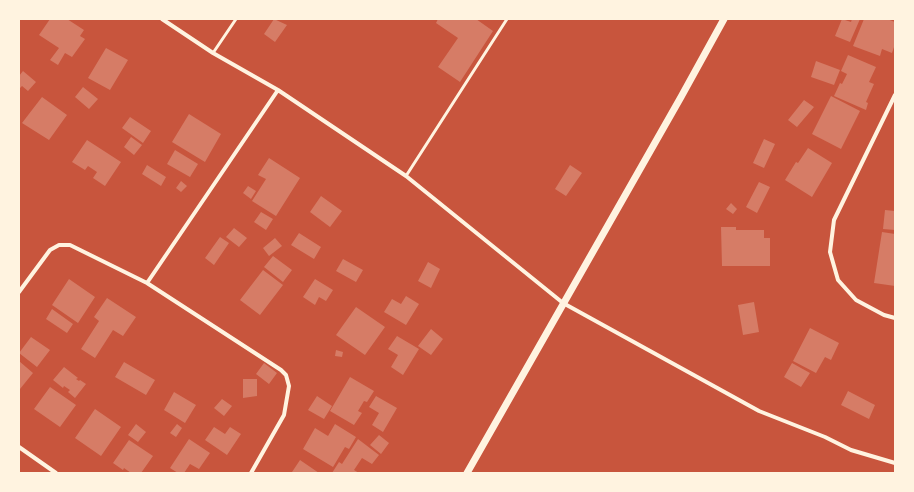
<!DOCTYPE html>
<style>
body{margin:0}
#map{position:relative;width:914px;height:492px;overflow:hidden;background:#c8553d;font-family:"Fira Sans Condensed",sans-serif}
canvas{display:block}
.frame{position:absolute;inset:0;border:20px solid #fff3e0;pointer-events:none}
</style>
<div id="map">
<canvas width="914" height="492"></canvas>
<div class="frame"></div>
</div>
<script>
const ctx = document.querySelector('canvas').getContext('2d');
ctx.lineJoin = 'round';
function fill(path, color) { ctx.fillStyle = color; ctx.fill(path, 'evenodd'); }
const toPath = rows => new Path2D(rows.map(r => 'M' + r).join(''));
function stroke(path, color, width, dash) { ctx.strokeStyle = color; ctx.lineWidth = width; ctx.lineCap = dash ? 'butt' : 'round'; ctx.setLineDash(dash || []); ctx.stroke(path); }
fill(toPath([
 [50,19,67,19,84,30,80,36,85,39,72,57,65,53,58,65,50,60,59,48,39,35],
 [274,19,287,25,275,42,264,34],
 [438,19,476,19,493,31,460,82,438,67,458,38,436,23],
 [842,19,851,22,852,19,860,19,850,42,835,36],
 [864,19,887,19,895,22,895,44,892,53,882,49,880,56,853,46],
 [106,48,128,60,110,90,88,78],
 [848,55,876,67,869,82,874,84,866,102,868,103,866,110,834,96,840,83,842,84,847,74,841,71],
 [816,61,840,70,834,85,811,77],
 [23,71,36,82,28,91,22,86,19,89,19,76],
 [83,87,98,99,89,109,75,97],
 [831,96,860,111,841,149,812,134],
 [42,97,67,115,49,140,22,123],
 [804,100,814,107,797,127,788,120],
 [189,114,221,134,205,162,172,142],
 [130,117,151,131,143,143,122,128],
 [131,137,142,145,134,155,124,147],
 [764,139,775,144,764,168,753,163],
 [87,140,121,162,105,186,93,178,97,172,88,166,85,170,72,162],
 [808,148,832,163,812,197,785,180,796,162,798,163],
 [175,150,198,164,190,177,167,164],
 [269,158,300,178,276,216,252,201,266,179,258,175],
 [147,165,166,177,161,186,142,174],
 [570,165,582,173,566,196,555,189],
 [181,181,187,186,181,192,176,188],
 [759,182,770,187,757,213,746,207],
 [248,186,256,191,251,199,243,193],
 [321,196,342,211,330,227,310,212],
 [731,203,737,209,733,214,726,209],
 [885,210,895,211,895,230,883,229],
 [261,212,273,219,266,230,254,222],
 [721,227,736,227,736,230,764,230,764,238,770,238,770,266,722,266],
 [234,228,247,238,239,247,226,237],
 [882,232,895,234,895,286,874,283],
 [299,233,321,247,314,259,291,245],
 [220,237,229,243,214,265,205,258],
 [275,238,282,246,269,256,263,248],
 [273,256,292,270,283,282,264,267],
 [343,259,363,270,356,282,336,271],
 [428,262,440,269,431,288,418,281],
 [263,270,283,285,260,315,240,300],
 [69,279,95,297,78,323,52,305],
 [315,279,333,290,326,301,319,297,315,305,303,297],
 [406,296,419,304,406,325,384,312,392,299,401,304],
 [107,298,136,317,123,336,113,330,95,358,81,349,99,321,94,317],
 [754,302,759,332,743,335,738,305],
 [356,307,385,327,365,355,336,335],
 [52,309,73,324,67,333,46,319],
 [810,328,839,343,831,360,825,357,816,373,793,361],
 [431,329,443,339,431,355,418,346],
 [397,336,419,349,403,375,391,367,398,355,388,349],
 [31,337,50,350,37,367,19,353],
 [336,350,343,352,342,357,335,356],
 [19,361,33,373,20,389,19,388],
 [124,362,155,380,146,395,115,377],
 [264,363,277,373,269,384,256,374],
 [792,363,810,373,801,387,784,377],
 [64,367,78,378,76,379,79,381,80,380,86,384,75,398,68,392,70,390,64,386,63,388,53,380],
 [350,377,374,391,367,402,364,401,358,411,362,413,354,425,330,411],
 [243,379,257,379,257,396,243,398],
 [50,387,76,405,60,427,34,409],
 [848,391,875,405,869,419,841,405],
 [174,392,196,405,185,423,164,410],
 [317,396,332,406,324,419,308,410],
 [376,396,397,408,383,432,372,425,379,413,369,407],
 [222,399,232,406,224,416,214,408],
 [95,409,121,427,101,456,75,438],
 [136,424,146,432,138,442,128,435],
 [177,424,182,428,176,437,170,433],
 [335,424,356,437,349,449,345,447,333,467,303,449,315,428,328,436],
 [214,427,225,434,230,427,241,434,227,455,205,440],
 [379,435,389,443,381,454,370,445],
 [189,439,210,453,199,469,190,464,184,473,178,473,170,468],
 [358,439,379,455,372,464,362,458,354,470,359,473,332,473,339,462,342,464],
 [129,440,153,456,141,473,131,473,124,468,123,470,113,463],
 [300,460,319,473,292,472]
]), '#d67c66');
stroke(toPath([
 [213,53,236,19],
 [406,176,507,19]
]), '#fff3e0', 3);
stroke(toPath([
 [162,19,213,53,278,90,406,176,563,303,759,411,825,437,851,450,895,463],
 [895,95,834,220,830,252,838,280,856,300,884,315,895,318],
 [147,283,278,90],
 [19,292,50,250,59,245,70,245,147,283,281,370,286,375,289,386,284,415,251,473],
 [19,447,56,473]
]), '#fff3e0', 4);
stroke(toPath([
 [467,473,681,97,724,19]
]), '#fff3e0', 7);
</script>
